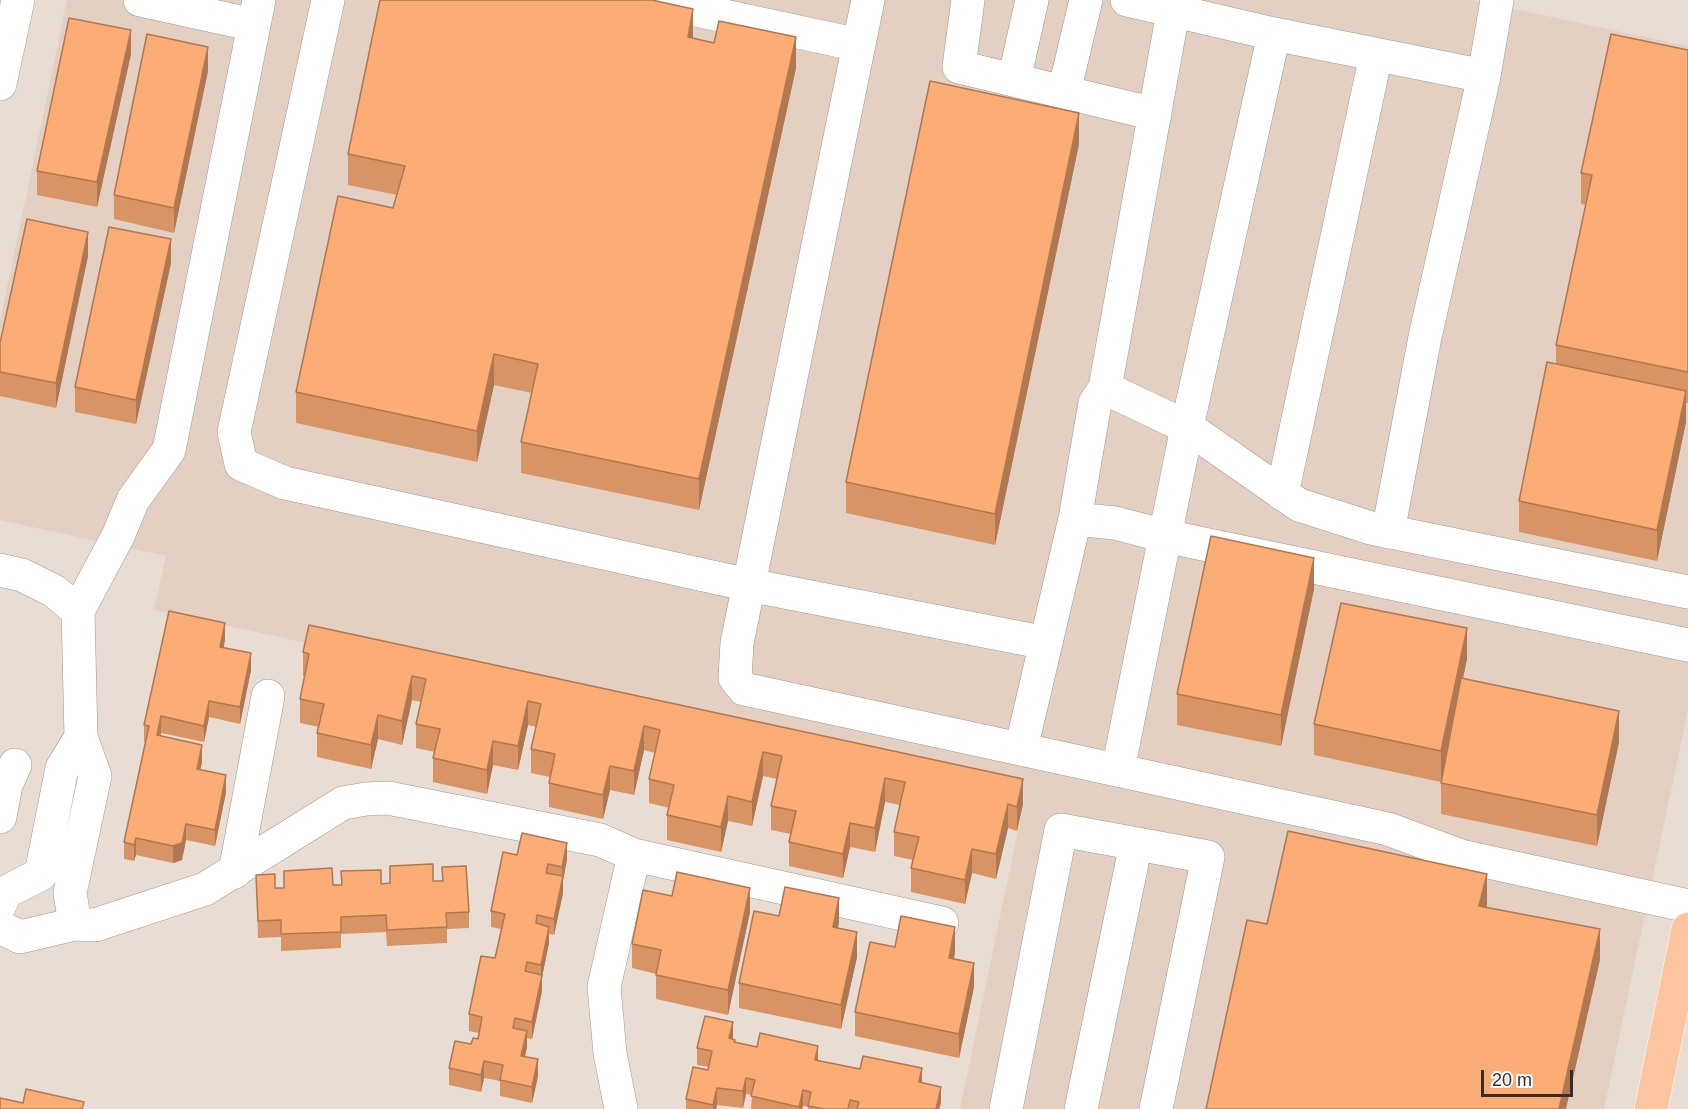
<!DOCTYPE html>
<style>
body{margin:0}
#map{position:relative;width:1688px;height:1109px;overflow:hidden;background:#e9dcd3;font-family:Helvetica,sans-serif}
canvas{display:block}
.scale{position:absolute;left:1481px;top:1070px;width:92px;height:27px;box-sizing:border-box;border:3px solid #342f2c;border-top:0;padding-left:8px;font-size:18px;line-height:21px;white-space:nowrap;color:#342f2c;-webkit-text-stroke:4px #fff;paint-order:stroke}
</style>
<div id="map">
<canvas width="1688" height="1109"></canvas>
<div class="scale">20 m</div>
</div>
<script>
const ctx = document.querySelector('canvas').getContext('2d');
ctx.lineJoin = 'round';
function fill(path, color) { ctx.fillStyle = color; ctx.fill(path, 'evenodd'); }
const toPath = rows => new Path2D(rows.map(r => 'M' + r).join(''));
function stroke(path, color, width, dash) { ctx.strokeStyle = color; ctx.lineWidth = width; ctx.lineCap = dash ? 'butt' : 'round'; ctx.setLineDash(dash || []); ctx.stroke(path); }
fill(toPath([
 [67,0,1472,0,1688,46,1688,710,1604,1109,960,1109,1025,797,154,610,166,556,0,520,0,321]
]), '#e3d0c3');
const minor = toPath([
 [140,0,254,25,259,0],
 [328,0,234,432,241,464,285,483,749,585,1046,643],
 [650,0,859,45],
 [868,0,737,643,735,678,744,689,1388,829,1461,856,1688,906],
 [968,0,959,67,1155,114],
 [1127,0,1274,34,1484,76,1425,337,1388,532],
 [1484,76,1497,0],
 [1014,80,1032,0],
 [0,84,18,0],
 [1064,92,1086,0],
 [1105,388,1187,427,1299,505,1371,528,1688,592],
 [1282,494,1376,55],
 [1075,519,1115,523,1165,536,1688,645],
 [0,570,22,575,54,591,78,611],
 [81,737,78,611,118,536,133,500,169,450,254,25],
 [1021,749,1075,519,1095,403,1105,388,1173,12],
 [1118,770,1187,427,1274,34],
 [0,817,6,785,15,765],
 [634,855,942,923],
 [235,872,268,696],
 [0,905,6,892,41,874,62,768,81,737,95,776,70,893,75,924],
 [0,927,20,937,75,924,95,925,205,889,343,803,366,799,388,798,600,840,634,855,604,987,610,1053,621,1109],
 [1006,1109,1061,830,1208,857,1156,1109],
 [1081,1109,1136,844]
]);
const major = toPath([
 [1651,1109,1688,929]
]);
stroke(minor, '#a3968e', 34);
stroke(major, '#fff', 34);
stroke(minor, '#fff', 33);
stroke(major, '#fdc6a0', 33);
fill(toPath([
 [693,38,796,68,699,510,521,473,521,442,532,393,494,385,477,462,296,423,296,392,393,208,397,195,348,185,348,154],
 [1688,50,1688,403,1686,403,1686,422,1657,561,1519,532,1519,501,1556,363,1556,345,1586,205,1581,204,1581,173],
 [131,54,97,207,37,195,37,171],
 [208,71,174,233,114,219,114,195],
 [1079,144,995,545,846,513,846,482],
 [88,256,56,408,0,396,0,343],
 [171,263,136,424,75,412,75,387],
 [1314,589,1281,746,1177,725,1177,694],
 [225,639,224,647,251,670,240,724,209,717,204,742,161,733,160,736,202,762,200,770,226,792,215,846,186,840,182,860,173,863,136,855,134,861,124,859,124,842,145,742,144,742,144,725],
 [303,652,1023,804,1017,831,1008,828,996,879,972,873,965,904,911,892,911,868,913,860,894,856,894,832,900,805,885,802,875,852,850,847,843,878,789,866,789,842,791,834,771,830,771,806,777,779,763,776,752,826,728,821,721,852,667,840,667,815,669,808,649,803,649,779,655,753,644,750,634,795,610,790,603,819,549,807,549,783,550,777,531,773,531,749,536,727,528,725,518,770,493,765,487,794,433,782,433,758,435,752,416,748,416,724,421,702,412,700,402,745,378,739,371,769,317,757,317,733,319,727,300,723,300,699,305,677,303,676],
 [1467,659,1463,678,1619,742,1597,846,1441,814,1441,782,1314,755,1314,724],
 [517,855,567,859,563,881,563,893,554,935,549,934,549,943,542,977,542,991,532,1039,527,1038,527,1047,525,1057,538,1076,532,1103,500,1096,500,1081,484,1078,481,1092,449,1085,449,1068,471,1044,478,1039,479,1033,469,1031,469,1014,495,958,501,929,491,927,491,911],
 [390,866,433,881,442,881,442,867,469,912,469,928,447,929,447,943,387,946,386,932,341,934,341,948,281,951,281,937,258,938,256,875,275,888,284,888,284,871,333,885,341,885,341,871,381,884,390,883],
 [750,912,728,1015,656,999,656,974,632,968,632,944],
 [779,916,839,922,838,928,857,957,841,1029,739,1008,739,983],
 [895,947,955,952,954,959,974,987,959,1058,855,1036,855,1012],
 [733,1039,735,1043,922,1082,941,1103,939,1109,808,1109,808,1107,803,1106,802,1109,751,1109,752,1095,746,1094,743,1108,717,1105,716,1109,686,1109,686,1099,708,1070,709,1067,697,1065,697,1048]
]), '#d99465');
fill(toPath([
 [693,9,693,40,688,37],
 [131,30,131,54,97,207,97,182],
 [796,37,796,68,699,510,699,479],
 [208,47,208,71,174,233,174,208],
 [1079,113,1079,144,995,545,995,514],
 [88,232,88,256,56,408,56,383],
 [171,239,171,263,136,424,136,400],
 [494,354,494,385,477,462,477,431],
 [1686,391,1686,422,1657,561,1657,530],
 [1314,558,1314,589,1281,746,1281,715],
 [225,623,225,639,220,663,220,647],
 [1467,628,1467,659,1441,782,1441,751],
 [251,653,251,670,240,724,240,707],
 [412,676,412,700,402,745,402,721],
 [209,701,209,717,204,742,204,726],
 [528,701,528,725,518,770,518,746],
 [1619,711,1619,742,1597,846,1597,815],
 [378,715,378,739,371,769,371,745],
 [161,716,161,733,157,752,157,735],
 [644,726,644,750,634,795,634,771],
 [493,741,493,765,487,794,487,770],
 [202,745,202,762,197,786,197,769],
 [763,752,763,776,752,826,752,802],
 [610,766,610,790,603,819,603,795],
 [226,775,226,792,215,846,215,830],
 [885,778,885,802,875,852,875,828],
 [1023,779,1023,804,1017,831,1017,807],
 [728,796,728,821,721,852,721,827],
 [1008,804,1008,828,996,879,996,854],
 [850,823,850,847,843,878,843,854],
 [186,824,186,840,182,860,173,863,173,846],
 [136,838,136,855,134,861,134,845],
 [567,843,567,859,563,881,563,893,554,935,554,919,562,879,562,867],
 [972,849,972,873,965,904,965,880],
 [1487,874,1487,906,1479,937,1479,906],
 [750,888,750,912,728,1015,728,990],
 [839,898,839,922,833,952,833,927],
 [549,927,549,943,542,977,542,991,532,1039,532,1022,541,980,541,965],
 [955,927,955,952,949,982,949,958],
 [1600,929,1600,960,1566,1109,1559,1109],
 [857,932,857,957,841,1029,841,1005],
 [974,963,974,987,959,1058,959,1034],
 [733,1022,733,1038,729,1055,729,1038],
 [527,1031,527,1047,521,1073,521,1056],
 [818,1046,818,1063,815,1060],
 [538,1059,538,1076,532,1103,532,1087],
 [484,1061,484,1078,481,1092,481,1075],
 [922,1068,922,1085,919,1082],
 [746,1078,746,1094,743,1108,743,1091],
 [941,1087,941,1103,939,1109,936,1109],
 [717,1088,717,1105,716,1109,713,1109],
 [803,1090,803,1106,802,1109,799,1109]
]), '#b07852');
const building = toPath([
 [380,0,652,0,693,9,688,37,714,43,719,21,796,37,699,479,521,442,538,364,494,354,477,431,296,392,338,196,393,208,405,166,348,154,380,0],
 [69,18,131,30,97,182,37,171,69,18],
 [147,34,208,47,174,208,114,195,147,34],
 [1611,34,1688,50,1688,372,1556,345,1592,175,1581,173,1611,34],
 [930,81,1079,113,995,514,846,482,930,81],
 [27,219,88,232,56,383,0,372,0,343,27,219],
 [109,227,171,239,136,400,75,387,109,227],
 [1547,362,1686,391,1657,530,1519,501,1547,362],
 [1211,536,1314,558,1281,715,1177,694,1211,536],
 [1341,603,1467,628,1441,751,1314,724,1341,603],
 [169,611,225,623,220,647,251,653,240,707,209,701,204,726,161,716,157,735,202,745,197,769,226,775,215,830,186,824,182,843,173,846,136,838,134,845,124,842,149,726,144,725,169,611],
 [309,625,1023,779,1017,807,1008,804,996,854,972,849,965,880,911,868,919,837,894,832,905,782,885,778,875,828,850,823,843,854,789,842,796,811,771,806,782,756,763,752,752,802,728,796,721,827,667,815,674,785,649,779,660,730,644,726,634,771,610,766,603,795,549,783,555,754,531,749,541,704,528,701,518,746,493,741,487,770,433,758,440,729,416,724,426,679,412,676,402,721,378,715,371,745,317,733,324,704,300,699,309,654,303,652,309,625],
 [1461,678,1619,711,1597,815,1441,783,1461,678],
 [1288,831,1487,874,1479,906,1600,929,1559,1109,1206,1109,1247,920,1267,924,1288,831],
 [522,833,567,843,562,867,548,864,546,873,563,876,554,919,537,915,536,923,549,927,541,965,527,962,525,971,542,975,532,1022,515,1018,513,1028,527,1031,521,1056,538,1059,532,1087,500,1080,503,1065,484,1061,481,1075,449,1068,455,1041,471,1044,473,1038,478,1039,482,1017,469,1014,481,956,495,958,505,914,491,911,503,852,517,855,522,833],
 [433,864,433,881,443,881,442,867,466,866,469,912,446,913,447,927,387,930,386,915,341,917,341,932,281,934,281,920,258,921,256,875,275,874,275,888,284,888,284,871,332,868,333,885,342,885,341,871,381,870,381,884,390,883,390,866,433,864],
 [677,872,750,888,728,990,656,975,661,950,632,944,643,890,672,896,677,872],
 [785,887,839,898,833,927,857,932,841,1005,739,983,754,911,779,916,785,887],
 [901,916,955,927,949,958,974,963,959,1034,855,1012,870,942,895,947,901,916],
 [705,1016,733,1022,729,1038,735,1040,734,1042,757,1047,760,1033,818,1046,815,1060,860,1069,863,1056,922,1068,919,1082,941,1087,936,1109,857,1109,859,1102,850,1100,848,1109,824,1109,808,1106,811,1092,803,1090,799,1107,751,1096,755,1080,746,1078,743,1091,717,1088,713,1105,686,1099,693,1067,708,1070,712,1051,697,1048,705,1016],
 [26,1089,84,1102,82,1109,0,1109,0,1098,23,1103,26,1089]
]);
fill(building, '#fcac75');
stroke(building, '#b07852', 1.5);
</script>
